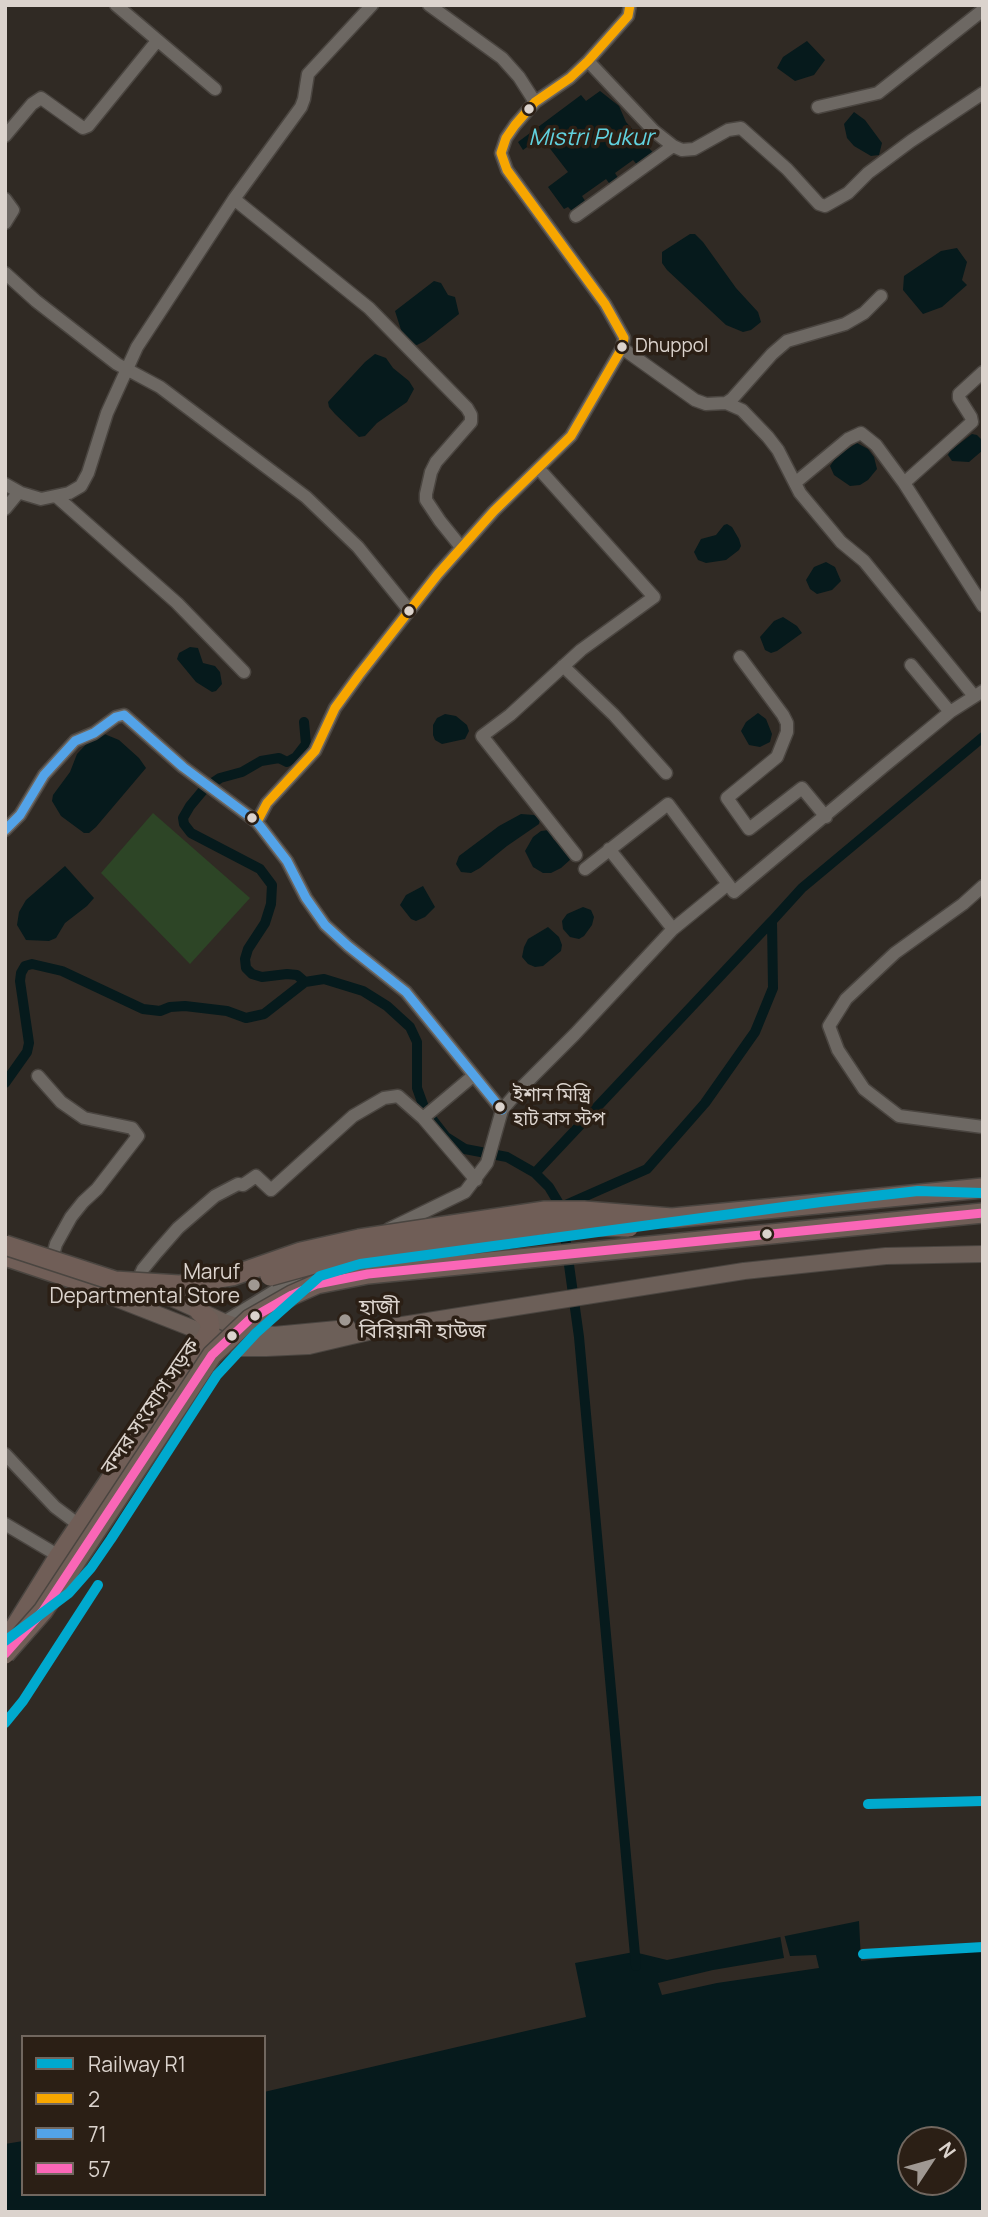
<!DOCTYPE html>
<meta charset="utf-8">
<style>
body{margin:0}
#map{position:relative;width:988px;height:2217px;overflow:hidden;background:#302a24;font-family:Manrope,sans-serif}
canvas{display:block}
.frame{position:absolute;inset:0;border:7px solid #dbd3cd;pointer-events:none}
.legend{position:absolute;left:21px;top:2035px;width:245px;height:161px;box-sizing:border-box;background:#2b1f15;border:2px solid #71675f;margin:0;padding:9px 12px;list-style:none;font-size:21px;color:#dbd3cd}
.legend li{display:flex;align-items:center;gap:14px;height:35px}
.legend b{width:35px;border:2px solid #71675f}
.north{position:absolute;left:897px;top:2126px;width:70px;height:70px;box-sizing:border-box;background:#2b1f15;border:2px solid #71675f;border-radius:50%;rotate:54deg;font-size:19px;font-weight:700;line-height:28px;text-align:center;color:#dbd3cd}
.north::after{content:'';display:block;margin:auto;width:24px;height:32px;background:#9f9892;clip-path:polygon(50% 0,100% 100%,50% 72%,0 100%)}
</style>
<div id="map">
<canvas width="988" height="2217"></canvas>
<div class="frame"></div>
<ul class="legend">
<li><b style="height:9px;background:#00a9ce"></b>Railway R1</li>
<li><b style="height:9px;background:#f7a600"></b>2</li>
<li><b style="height:9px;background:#53a3e8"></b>71</li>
<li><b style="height:9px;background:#fa66b7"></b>57</li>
</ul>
<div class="north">N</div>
</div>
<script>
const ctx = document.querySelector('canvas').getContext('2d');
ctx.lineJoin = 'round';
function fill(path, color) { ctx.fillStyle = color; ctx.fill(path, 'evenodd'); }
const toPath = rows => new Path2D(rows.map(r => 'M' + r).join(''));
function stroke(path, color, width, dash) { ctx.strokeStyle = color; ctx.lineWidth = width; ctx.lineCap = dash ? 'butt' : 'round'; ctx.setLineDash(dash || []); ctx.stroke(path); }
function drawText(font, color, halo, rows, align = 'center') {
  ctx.font = font + ' Manrope,"Noto Sans Bengali",sans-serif'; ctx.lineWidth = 7; ctx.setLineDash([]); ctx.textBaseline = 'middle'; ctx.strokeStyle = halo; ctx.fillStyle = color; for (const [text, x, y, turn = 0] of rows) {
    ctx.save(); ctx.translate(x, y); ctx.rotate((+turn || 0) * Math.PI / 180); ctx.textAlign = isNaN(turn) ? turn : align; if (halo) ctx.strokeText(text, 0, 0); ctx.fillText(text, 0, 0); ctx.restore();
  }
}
fill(toPath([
 [153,813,250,898,190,964,101,873]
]), '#2d4526');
fill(toPath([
 [807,41,825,60,814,75,795,81,777,68,783,57],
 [600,91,619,106,626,122,656,156,640,168,633,160,615,173,620,181,612,187,606,179,582,196,587,204,574,213,568,207,564,209,548,187,568,172,548,146,541,137,523,150,518,142,581,95,586,101],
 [854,112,865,120,882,143,879,155,871,156,854,146,847,138,844,124],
 [690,234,695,234,703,242,736,288,758,312,761,322,751,330,743,332,726,325,667,270,662,263,662,252],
 [957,248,967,262,962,280,967,285,942,307,923,314,903,290,904,276,941,251],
 [434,281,441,283,448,295,455,297,459,314,425,341,417,345,411,344,402,333,395,311],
 [375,354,386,358,393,368,409,381,414,389,407,402,377,423,365,436,359,437,335,414,329,407,328,402,365,362],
 [972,434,977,435,983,441,983,450,969,462,952,461,948,455,950,451],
 [857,443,868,449,874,457,877,469,868,480,860,485,850,486,834,475,830,466,838,455],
 [727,524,732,527,739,539,741,546,739,550,726,560,706,563,698,560,694,552,701,539,716,535,724,525],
 [826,562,835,567,841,581,832,590,817,594,810,589,806,580,814,567],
 [783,617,797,626,802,633,777,651,771,653,765,650,760,637,774,621],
 [190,647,198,648,203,663,215,666,220,672,222,684,216,691,212,692,196,682,177,659,179,653],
 [758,713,766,719,772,734,770,742,760,747,749,745,741,731,746,722],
 [445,714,456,716,467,725,469,731,465,739,442,744,435,740,433,735,433,725,437,718],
 [102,733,119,740,139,758,146,768,96,827,89,833,84,833,61,816,52,801,53,795,70,772,77,754,91,739],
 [521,814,534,815,540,819,539,824,507,846,480,868,471,873,461,872,456,864,459,856,499,826],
 [549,830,554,840,561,842,571,859,561,868,551,873,543,873,533,867,525,851,533,837,541,831],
 [65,866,94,898,87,906,65,923,56,938,49,941,26,940,17,925,19,912,26,900],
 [423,886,435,907,425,917,416,921,411,919,400,905,406,895],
 [583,907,591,910,594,917,592,925,584,936,579,939,570,937,563,929,562,921,567,914],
 [548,927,559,937,562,945,561,951,543,966,535,967,528,964,522,957,524,947,528,939],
 [859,1921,861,1961,959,1950,983,1950,983,2212,5,2212,5,2144,23,2141,23,2194,264,2194,264,2092,586,2017,575,1963,634,1952,667,1960],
 [911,2140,953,2140,953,2182,911,2182]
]), '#061a1c');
fill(toPath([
 [784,1934,790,1956,816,1955,819,1968,717,1983,662,1995,658,1983,713,1970,784,1958,780,1935]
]), '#302a24');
stroke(toPath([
 [304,722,306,744,296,757,287,762,279,758,261,761,242,772,220,778,205,788,190,806,183,818,184,824,191,833,260,869,272,885,271,904,265,923,248,949,245,959,246,968,252,974,262,977,287,974,297,975,305,982],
 [5,1083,27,1052,29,1043,20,981,21,973,25,966,32,964,62,971,143,1009,160,1011,170,1007,185,1006,227,1011,246,1018,264,1014,305,982,324,979,363,991,387,1006,410,1027,417,1042,417,1088,425,1110,446,1137,465,1149,507,1157,535,1173,549,1187,561,1207,579,1337,636,1966],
 [535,1173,772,921],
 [561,1207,647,1169,705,1103,755,1032,773,988,772,921,802,888,983,737]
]), '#061a1c', 10);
const minor = toPath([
 [116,5,215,89],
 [372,5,308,74,304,99,301,107,234,199,369,308,467,408,471,415,471,422,436,462,431,472,426,494,426,500,440,521,461,547],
 [429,5,502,58,519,77,535,102],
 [588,61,654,131,673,146,682,150,694,149,728,130,741,128,787,169,819,204,825,206,848,193,868,173,911,141,983,93],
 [818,107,878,93,983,10],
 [5,136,32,104,41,98,83,128,88,126,157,41],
 [5,199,13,210,5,223],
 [576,216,673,146],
 [5,273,36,301,117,364,160,387,306,497,358,547,409,610],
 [622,348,695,400,706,404,726,403,732,399,772,354,787,341,845,324,864,313,881,296],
 [726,403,742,410,768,437,778,450,800,493,841,542,864,561,974,696],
 [539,469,654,597,581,650,510,715,482,736,576,855],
 [795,483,848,439,861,433,876,445,904,483,972,422,971,417,959,398,959,394,983,372],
 [904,483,983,606],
 [5,484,21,493,41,499,69,493,81,486,88,473,107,413,137,347,234,199],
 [57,497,177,603,244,672],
 [5,509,19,492],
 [740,657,783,715,787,723,787,732,777,757,727,798,749,829,802,788,826,817],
 [911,665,950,712],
 [563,666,614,715,666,773],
 [257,822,267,803,315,751,335,708,359,675,438,574,494,511,571,436,622,348,624,338,605,304,507,170,501,153,506,138,515,125,535,102,570,78,588,61,628,16,630,5],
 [5,830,20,815,44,775,75,741,94,733,116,717,124,715,183,767,257,822,287,861,306,898,325,925,348,946,406,992,502,1110],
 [609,849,673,929],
 [585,869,668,804,734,892,883,767,950,712,983,691],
 [983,886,963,904,895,953,846,999,829,1026,838,1050,864,1089,899,1116,983,1127],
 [38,1076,61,1102,84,1118,132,1128,138,1136,97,1189,83,1202,71,1217,56,1244,53,1255],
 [423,1118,473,1076],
 [389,1229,465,1192,487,1163,502,1110,520,1089,575,1034,673,929,728,884],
 [137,1282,143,1269,157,1252,178,1228,215,1196,238,1184,243,1185,256,1176,271,1190,353,1116,384,1098,398,1096,423,1118,476,1180],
 [224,1322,304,1273],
 [5,1454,55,1507,79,1525],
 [5,1524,59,1556]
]);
const major = toPath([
 [143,1285,224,1322,256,1333,274,1335,348,1328],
 [110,1296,243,1348,266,1348,309,1346,390,1327,744,1271,886,1256,983,1254]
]);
const highway = toPath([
 [5,1256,113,1292,151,1296],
 [5,1638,15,1627,59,1556,118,1468,147,1419,207,1336,210,1328,209,1320,199,1311]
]);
stroke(minor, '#4a4540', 15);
stroke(major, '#4a4540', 18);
stroke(highway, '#4a4540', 22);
stroke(minor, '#6d6863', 12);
stroke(major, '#6c5f58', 16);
stroke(highway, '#705e57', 19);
const highwayBridge = toPath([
 [5,1245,115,1281,179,1285,232,1276,301,1252,359,1239,545,1211,584,1211,672,1218,983,1188],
 [270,1276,368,1249,410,1247,550,1224,629,1227],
 [5,1654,43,1611,212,1355,250,1319,292,1295,317,1284,368,1274,983,1213]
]);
stroke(highwayBridge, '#4a4540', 22, []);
stroke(highwayBridge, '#705e57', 19);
stroke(toPath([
 [257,822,267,803,315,751,335,708,359,675,438,574,494,511,571,436,622,348,624,338,605,304,507,170,501,153,506,138,515,125,535,102,570,78,588,61,628,16,630,5]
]), '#f7a600', 9);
stroke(toPath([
 [5,830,20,815,44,775,75,741,94,733,116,717,124,715,183,767,257,822,287,861,306,898,325,925,348,946,406,992,502,1110]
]), '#53a3e8', 9);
stroke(toPath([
 [5,1654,43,1611,212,1355,250,1319,292,1295,317,1284,368,1274,983,1213]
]), '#fa66b7', 9);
stroke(toPath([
 [5,1641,69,1593,91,1568,111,1539,217,1375,256,1333,320,1276,360,1264,821,1202,918,1191,983,1193],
 [5,1723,23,1701,98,1585],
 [868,1804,983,1801],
 [863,1954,983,1947]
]), '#00a9ce', 10);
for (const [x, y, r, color] of [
 [529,109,6,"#dbd3cd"],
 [622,347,6,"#dbd3cd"],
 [409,611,6,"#dbd3cd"],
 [252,818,6,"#dbd3cd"],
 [500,1107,6,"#dbd3cd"],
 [767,1234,6,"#dbd3cd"],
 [254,1285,7,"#9f9892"],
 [255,1316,6,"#dbd3cd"],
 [345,1320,7,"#9f9892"],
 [232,1336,6,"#dbd3cd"]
]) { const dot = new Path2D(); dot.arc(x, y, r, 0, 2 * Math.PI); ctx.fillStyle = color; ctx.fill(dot); stroke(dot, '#2b1f15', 2.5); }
drawText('19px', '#dbd3cd', '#2b1f15', [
 ["Dhuppol",635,347],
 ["ইশান মিস্ত্রি",513,1096],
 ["হাট বাস স্টপ",513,1120]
], 'left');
drawText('21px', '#dbd3cd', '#2b1f15', [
 ["Maruf",240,1273],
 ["Departmental Store",240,1297],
 ["হাজী",359,1308,"left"],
 ["বিরিয়ানী হাউজ",359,1332,"left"]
], 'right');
drawText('21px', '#dbd3cd', '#2b1f15', [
 ["বন্দর সংযোগ সড়ক",151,1407,-56]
]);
drawText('italic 23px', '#61d3e0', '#2b1f15', [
 ["Mistri Pukur",591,139]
]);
</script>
